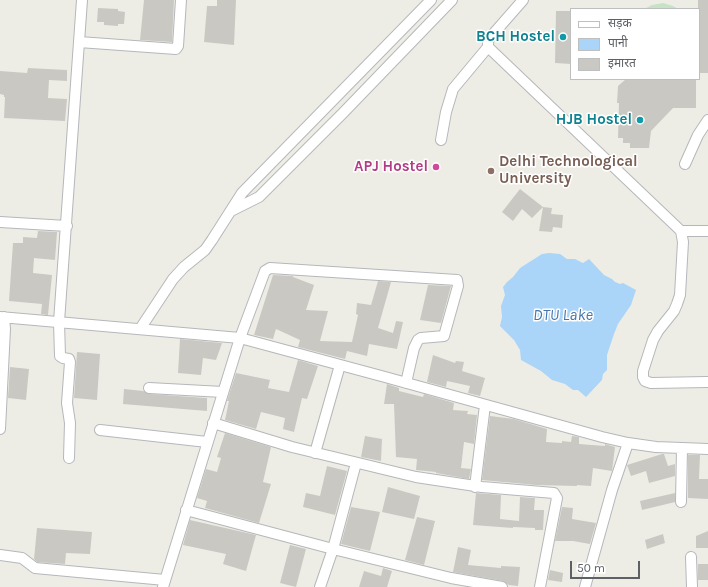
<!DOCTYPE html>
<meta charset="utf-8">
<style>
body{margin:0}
#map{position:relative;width:708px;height:587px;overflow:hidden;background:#eeede5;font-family:Karla,"Noto Sans Devanagari",sans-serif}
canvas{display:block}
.legend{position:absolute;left:570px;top:8px;width:130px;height:72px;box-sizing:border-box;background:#fff;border:1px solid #bebfc1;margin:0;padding:5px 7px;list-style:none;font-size:12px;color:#5d6065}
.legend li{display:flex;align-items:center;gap:8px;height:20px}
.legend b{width:20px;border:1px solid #bebfc1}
.scale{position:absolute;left:570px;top:561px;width:70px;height:18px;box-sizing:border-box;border:2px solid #5d6065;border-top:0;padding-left:5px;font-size:12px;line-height:14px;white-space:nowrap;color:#5d6065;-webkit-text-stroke:3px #fff;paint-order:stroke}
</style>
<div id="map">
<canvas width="708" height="587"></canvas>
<ul class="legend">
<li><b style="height:5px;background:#fff"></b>सड़क</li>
<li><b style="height:11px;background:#abd4f9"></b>पानी</li>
<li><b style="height:11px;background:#cac8c2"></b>इमारत</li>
</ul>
<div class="scale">50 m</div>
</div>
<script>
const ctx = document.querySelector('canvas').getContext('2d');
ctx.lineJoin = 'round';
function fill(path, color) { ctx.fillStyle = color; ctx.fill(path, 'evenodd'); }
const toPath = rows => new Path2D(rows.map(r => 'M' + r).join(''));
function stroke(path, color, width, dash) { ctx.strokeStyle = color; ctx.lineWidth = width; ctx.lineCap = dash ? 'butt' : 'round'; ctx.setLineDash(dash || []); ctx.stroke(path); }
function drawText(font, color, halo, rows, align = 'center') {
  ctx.font = font + ' Karla,sans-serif'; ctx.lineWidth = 3; ctx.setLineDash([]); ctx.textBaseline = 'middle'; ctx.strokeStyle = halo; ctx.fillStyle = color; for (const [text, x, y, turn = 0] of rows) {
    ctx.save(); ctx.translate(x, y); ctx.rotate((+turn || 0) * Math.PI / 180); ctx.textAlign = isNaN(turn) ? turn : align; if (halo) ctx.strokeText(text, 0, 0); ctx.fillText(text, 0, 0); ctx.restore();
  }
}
fill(toPath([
 [663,3,673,6,678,9,644,9,652,5]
]), '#c4e4c5');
fill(toPath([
 [549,253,560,254,567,259,575,259,583,263,589,259,604,275,612,279,615,282,620,284,623,283,636,290,631,305,618,324,614,334,607,355,607,370,603,374,602,380,586,397,578,390,573,390,565,384,552,380,541,371,521,360,520,350,514,340,500,326,502,317,501,306,505,295,503,287,507,282,513,277,520,268,542,254]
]), '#abd4f9');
fill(toPath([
 [144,0,174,0,172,42,140,40],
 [217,0,236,0,234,45,204,42,207,6,217,6],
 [698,0,708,0,708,73,699,73,699,9,698,9],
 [98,8,118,9,118,11,125,12,124,24,118,24,118,26,104,25,104,22,97,22],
 [556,11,571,11,571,64,555,63],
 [28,68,67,70,67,81,49,80,48,98,67,99,65,121,4,118,5,97,4,97,4,95,0,94,0,71,27,73],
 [626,79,696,79,696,108,673,108,651,131,649,148,630,148,630,143,623,143,623,138,618,138,619,103,617,103,618,86],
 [520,189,543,207,532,218,522,209,513,221,502,212],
 [543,207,552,208,551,214,563,215,562,228,553,227,552,232,539,231],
 [38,231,57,232,55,260,34,258,33,273,52,275,48,315,41,314,42,304,9,301,13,243,23,243,23,237,37,238],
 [273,275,293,276,293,277,314,285,306,310,328,311,320,341,352,342,358,315,356,314,357,303,371,305,378,281,391,282,378,328,393,333,396,321,403,322,397,349,369,344,367,356,347,351,345,359,298,347,300,340,276,329,273,339,254,335],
 [428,285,451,286,441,323,420,320],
 [180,339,222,343,216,360,203,358,201,375,178,373],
 [77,352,100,354,97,400,74,398],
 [433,355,455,363,456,361,464,362,462,371,485,378,480,396,468,393,470,386,447,381,446,387,427,382],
 [298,360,318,366,307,399,302,398,294,432,283,429,285,418,261,412,256,429,225,420,229,401,227,401,236,373,270,380,268,388,289,392],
 [10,367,29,369,26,400,8,398],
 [387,384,399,388,399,391,423,397,424,394,454,403,453,410,468,411,467,414,477,415,474,444,464,442,461,468,471,469,469,479,436,473,436,472,416,470,417,459,396,457,394,404,384,404],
 [124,389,143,391,149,394,207,398,207,411,123,404],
 [490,416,514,419,547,429,546,442,562,443,562,441,571,442,572,436,579,437,579,444,605,446,605,444,615,447,612,471,593,468,591,486,577,485,577,486,536,485,482,480],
 [225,433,271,447,263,482,271,484,259,523,205,508,207,501,197,498,206,469,217,472,221,458,217,457],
 [365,436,382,439,381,461,361,457],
 [662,454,664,454,668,466,675,464,675,476,649,483,646,471,631,476,627,465],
 [688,455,700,455,699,479,708,479,708,499,688,498],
 [327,466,347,471,335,515,303,507,306,493,320,496],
 [388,487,420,496,414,519,382,512],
 [476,493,501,495,500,519,519,521,520,497,535,498,534,510,544,510,543,530,535,530,535,528,513,527,513,528,473,525],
 [675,493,675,502,642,510,640,501],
 [351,507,380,512,370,551,341,544],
 [562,507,573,508,572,519,596,523,590,544,573,541,555,541],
 [417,517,435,521,424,565,405,560],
 [190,520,256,535,246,571,223,564,226,554,183,545],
 [37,528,92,532,90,554,66,553,65,564,37,562,34,559],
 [708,531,708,548,696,548,696,536],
 [663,534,665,543,647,549,645,540],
 [290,545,306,549,296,587,280,583],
 [458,547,471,550,468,565,501,568,501,566,520,567,518,586,509,585,503,581,453,572],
 [698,564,708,564,708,580,698,580],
 [383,568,392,571,387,587,359,587,364,571,381,576],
 [550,570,563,573,562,582,548,580]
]), '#cac8c2');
const minor = toPath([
 [523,0,488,40,488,47,681,231,683,242,680,295,677,304,674,311,658,331,653,340,643,371,643,377,645,381,651,383,708,382],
 [79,42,176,49,178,46,181,0],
 [441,140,446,112,453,89,488,47],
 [685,164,698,135,708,120],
 [231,211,259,197,343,113,452,0],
 [0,222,67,226],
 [681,231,708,231],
 [0,317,240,338,385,377,602,437,628,443,656,447,708,449],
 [140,329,173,279,184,267,205,250,212,240,242,193,431,0],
 [149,388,223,392],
 [213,423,292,447,416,477,482,487,554,493,557,498,540,587],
 [0,429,5,329,4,317],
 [100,430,207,442],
 [315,453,340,365],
 [69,458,70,423,67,403,70,362,69,359,63,358,60,356,59,322,82,0],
 [356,463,333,549,451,578,502,587],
 [475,487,485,405],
 [681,502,682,448],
 [186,510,333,549,320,587],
 [0,555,22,558,35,568,165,580],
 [691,557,692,587],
 [163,587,240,338,265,271,270,268,457,280,458,286,444,336,421,338,418,340,414,348,406,383],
 [585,587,612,490,628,443]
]);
stroke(minor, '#b5b7bb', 12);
stroke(minor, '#fff', 10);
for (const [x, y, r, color] of [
 [563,37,4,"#0f9aa8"],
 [640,120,4,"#0f9aa8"],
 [436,167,4,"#d1479c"],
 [491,171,4,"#8d6e63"]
]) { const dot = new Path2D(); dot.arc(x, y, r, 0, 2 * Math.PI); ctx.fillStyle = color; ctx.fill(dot); stroke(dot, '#fff', 1.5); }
drawText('bold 15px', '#0d838f', '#fff', [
 ["BCH Hostel",555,37],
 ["HJB Hostel",632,120]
], 'right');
drawText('bold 15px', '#785e54', '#fff', [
 ["Delhi Technological",499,162],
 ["University",499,179]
], 'left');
drawText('bold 15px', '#b23c85', '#fff', [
 ["APJ Hostel",428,167]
], 'right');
drawText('italic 16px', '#4875aa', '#fff', [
 ["DTU Lake",563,315]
]);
</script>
